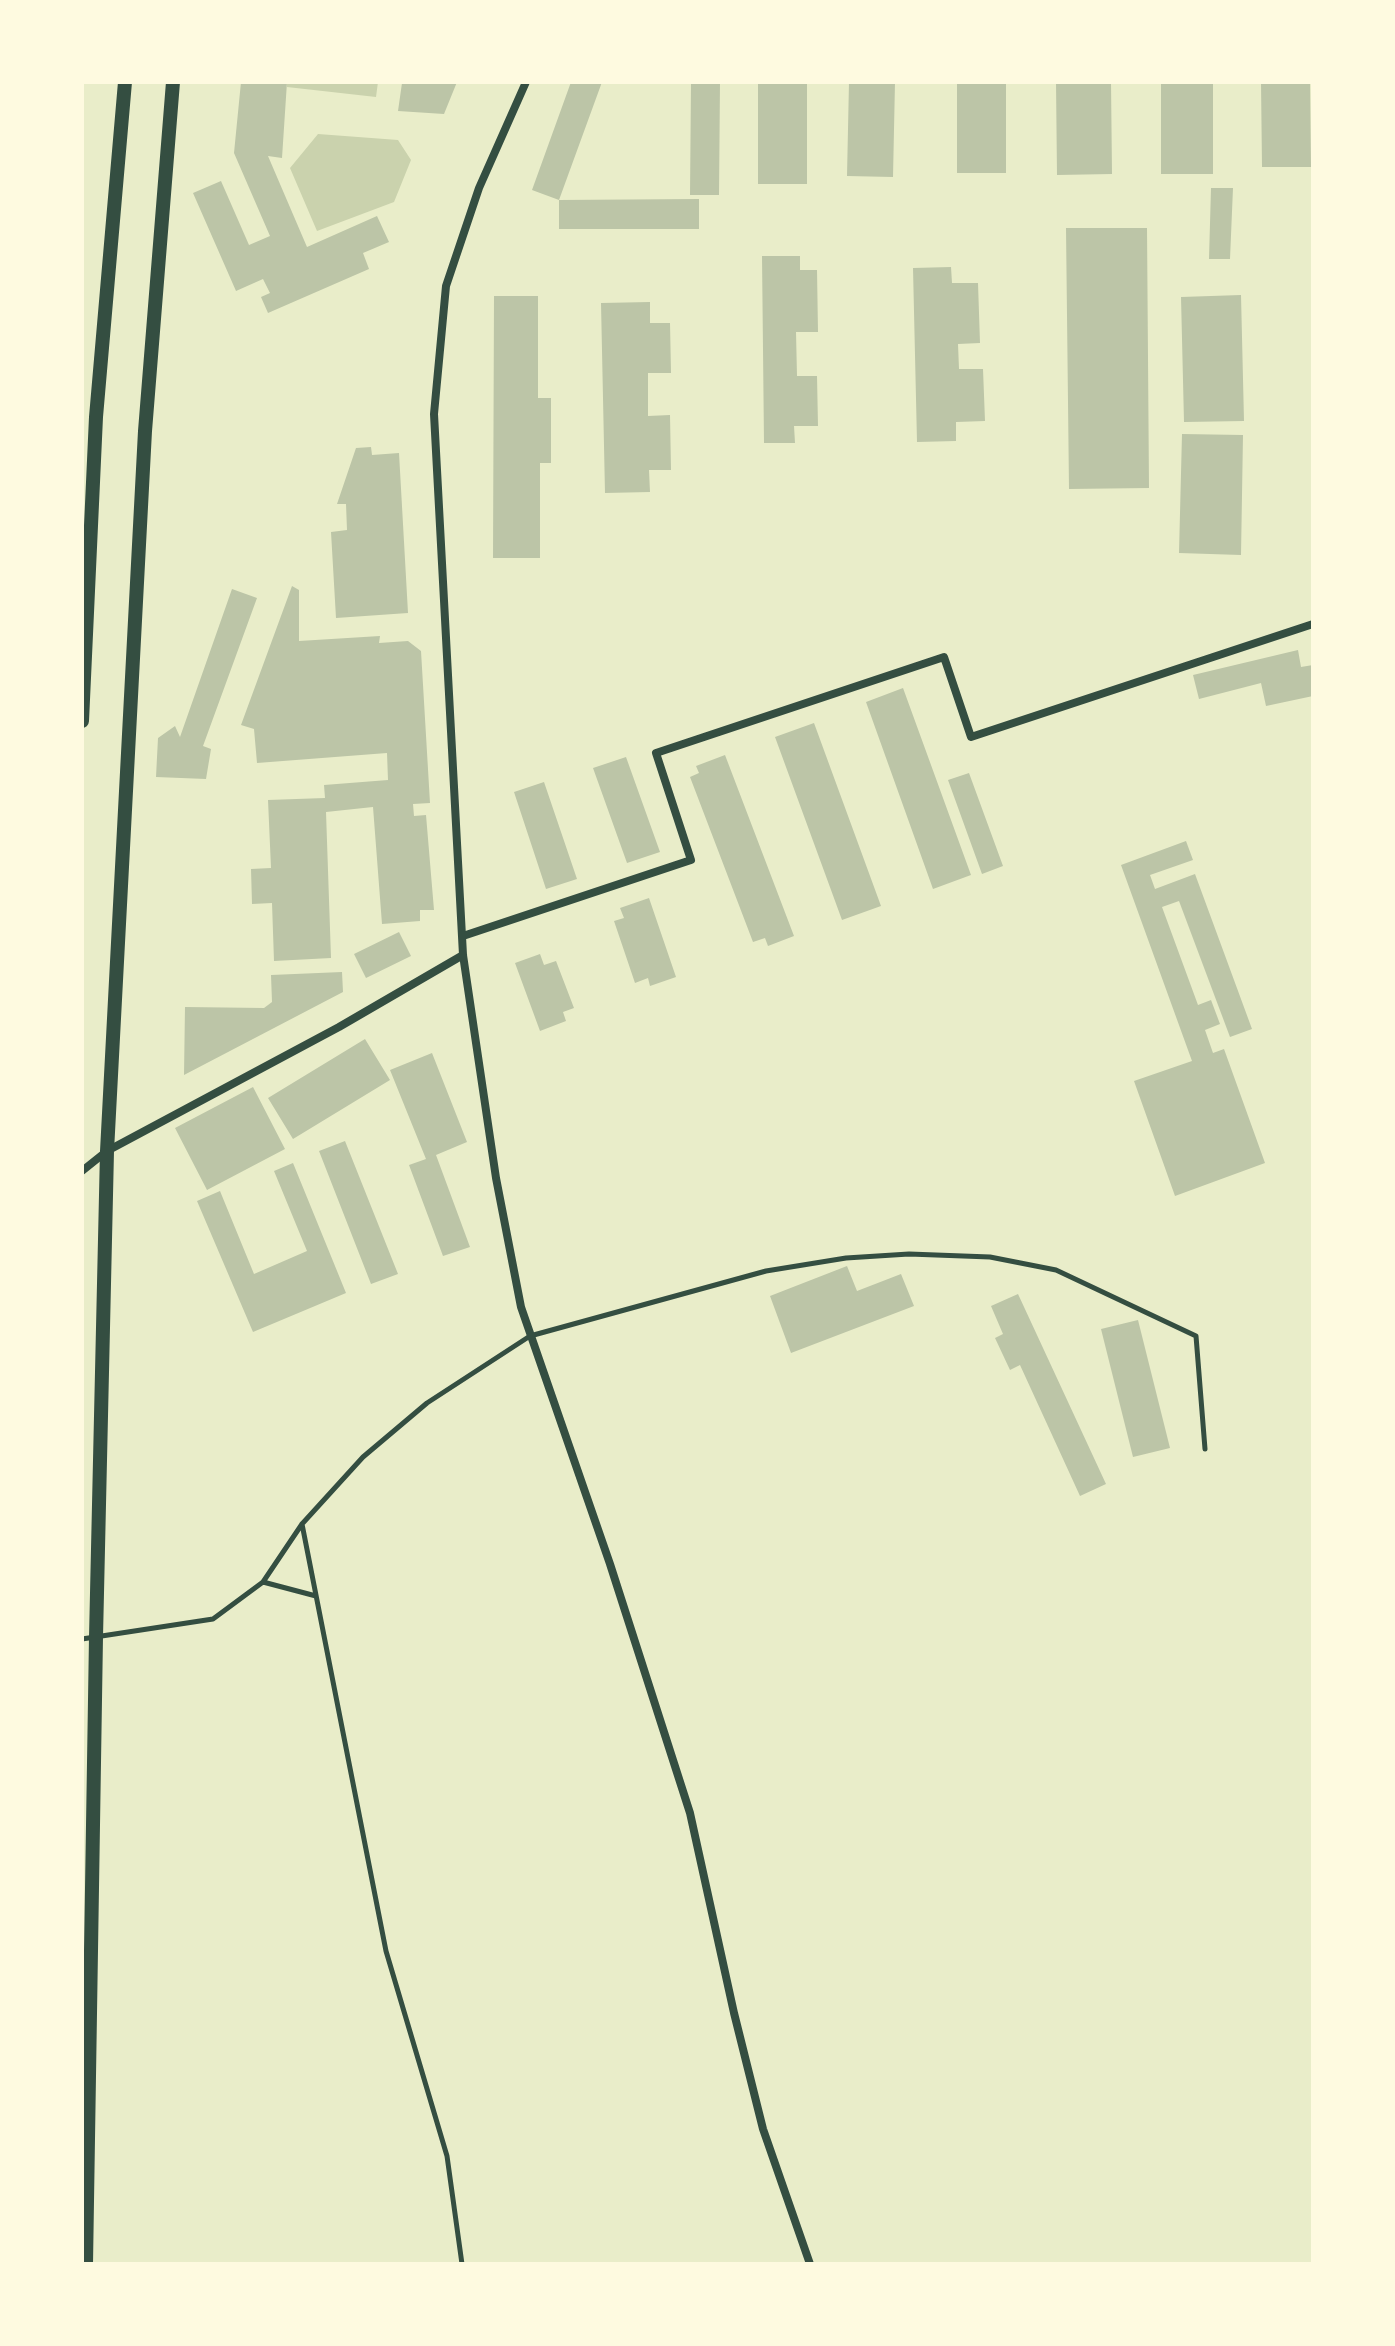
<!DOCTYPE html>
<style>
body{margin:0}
#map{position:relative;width:1395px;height:2346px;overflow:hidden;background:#e9edc9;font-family:"Asap Condensed",sans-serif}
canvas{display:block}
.frame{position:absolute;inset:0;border:84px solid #fefae0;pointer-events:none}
</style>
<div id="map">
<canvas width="1395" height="2346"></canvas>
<div class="frame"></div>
</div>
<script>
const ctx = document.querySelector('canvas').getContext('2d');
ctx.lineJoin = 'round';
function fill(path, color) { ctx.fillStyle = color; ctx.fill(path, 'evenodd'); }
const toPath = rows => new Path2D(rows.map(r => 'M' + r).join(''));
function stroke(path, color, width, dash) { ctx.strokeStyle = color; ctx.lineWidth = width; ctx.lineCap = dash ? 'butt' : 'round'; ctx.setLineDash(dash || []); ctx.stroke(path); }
fill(toPath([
 [287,82,378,82,376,97,287,87],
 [318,134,398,140,411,160,394,202,317,231,290,168]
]), '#cad2ad');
fill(toPath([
 [241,82,287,82,282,158,268,156,307,247,377,216,389,242,363,253,369,269,268,313,261,297,270,293,263,279,236,291,193,193,221,181,249,245,270,236,234,153],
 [433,82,457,82,444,114,398,111,402,83],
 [571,82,602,82,559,200,532,190],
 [691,82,720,82,719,195,690,195],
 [758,82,807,82,807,184,758,184],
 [849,82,895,82,893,177,847,176],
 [957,82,1006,82,1006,173,957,173],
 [1056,82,1111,82,1112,174,1057,175],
 [1161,82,1213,82,1213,174,1161,174],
 [1261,82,1310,82,1311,167,1262,167],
 [1211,188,1233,188,1230,259,1209,259],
 [699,199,699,229,559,229,559,200],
 [1066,228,1147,228,1149,488,1069,489],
 [762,256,800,256,800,270,817,270,818,332,796,332,797,376,817,376,818,426,794,426,795,443,764,443],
 [951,267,952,283,978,283,980,343,958,344,959,369,983,369,985,421,956,422,956,441,917,442,913,268],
 [1241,295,1244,421,1184,422,1181,297],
 [494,296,538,296,538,398,551,398,551,463,540,463,540,558,493,558],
 [650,302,650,323,670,323,671,373,648,373,648,416,670,415,671,470,649,470,650,492,605,493,601,303],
 [1182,434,1243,435,1241,555,1179,553],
 [371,447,372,455,399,453,408,613,336,618,331,532,347,530,346,504,337,504,356,448],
 [292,586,299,590,299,641,380,636,379,643,408,641,421,651,430,803,413,804,414,816,426,815,434,910,420,910,420,921,382,924,373,807,326,812,331,958,274,961,272,903,252,904,251,869,271,868,268,800,325,798,324,785,388,780,387,753,257,763,254,729,241,725],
 [232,589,257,598,203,746,211,749,206,779,156,777,158,738,175,726,180,737],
 [1298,650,1301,667,1313,665,1313,696,1266,706,1261,683,1199,699,1193,675],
 [903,688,971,875,933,889,866,702],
 [814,723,881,906,842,920,775,737],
 [725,755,794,936,768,946,765,938,753,942,690,777,699,773,696,766],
 [626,757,660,852,627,863,593,768],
 [969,773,1003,866,982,874,948,780],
 [544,782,577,879,546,889,514,792],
 [1186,841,1193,860,1150,875,1155,889,1195,874,1252,1029,1230,1037,1179,901,1162,907,1198,1005,1211,1000,1220,1024,1205,1030,1213,1053,1224,1049,1265,1163,1175,1196,1134,1081,1192,1061,1121,865],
 [649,898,676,977,650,986,648,978,635,983,614,921,624,918,620,908],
 [399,932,411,956,366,978,354,954],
 [540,954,544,965,556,961,574,1008,563,1012,566,1021,540,1031,515,963],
 [342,972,343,992,184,1075,185,1007,264,1008,272,1002,271,975],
 [365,1039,390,1080,293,1139,268,1098],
 [432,1053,467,1142,436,1155,470,1247,443,1256,409,1165,426,1159,390,1070],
 [253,1087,285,1149,207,1190,175,1128],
 [345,1141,398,1274,371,1284,319,1151],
 [293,1163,346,1293,253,1332,197,1201,220,1191,254,1274,307,1251,274,1171],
 [847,1266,857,1291,901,1274,914,1306,791,1353,770,1296],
 [1018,1294,1106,1484,1080,1496,1020,1365,1010,1370,995,1338,1003,1334,991,1306],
 [1138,1320,1170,1448,1133,1457,1101,1329]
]), '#bcc5a7');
stroke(toPath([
 [302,1524,386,1951,447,2156,462,2264],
 [263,1582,316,1596],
 [82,1639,213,1619,263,1582,302,1524,363,1457,427,1403,530,1336,766,1271,846,1258,909,1254,990,1257,1056,1270,1196,1336,1205,1449]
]), '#344e41', 5);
stroke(toPath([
 [526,82,479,188,446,286,434,414,463,955,496,1178,521,1307,610,1564,690,1813,734,2013,763,2129,810,2264],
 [463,936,691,860,656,753,944,657,971,737,1313,624],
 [82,1171,107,1151,339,1027,463,955]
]), '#344e41', 8);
stroke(toPath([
 [82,721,96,417,125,82],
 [86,2264,96,1637,107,1151,145,431,173,82]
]), '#344e41', 14);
</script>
